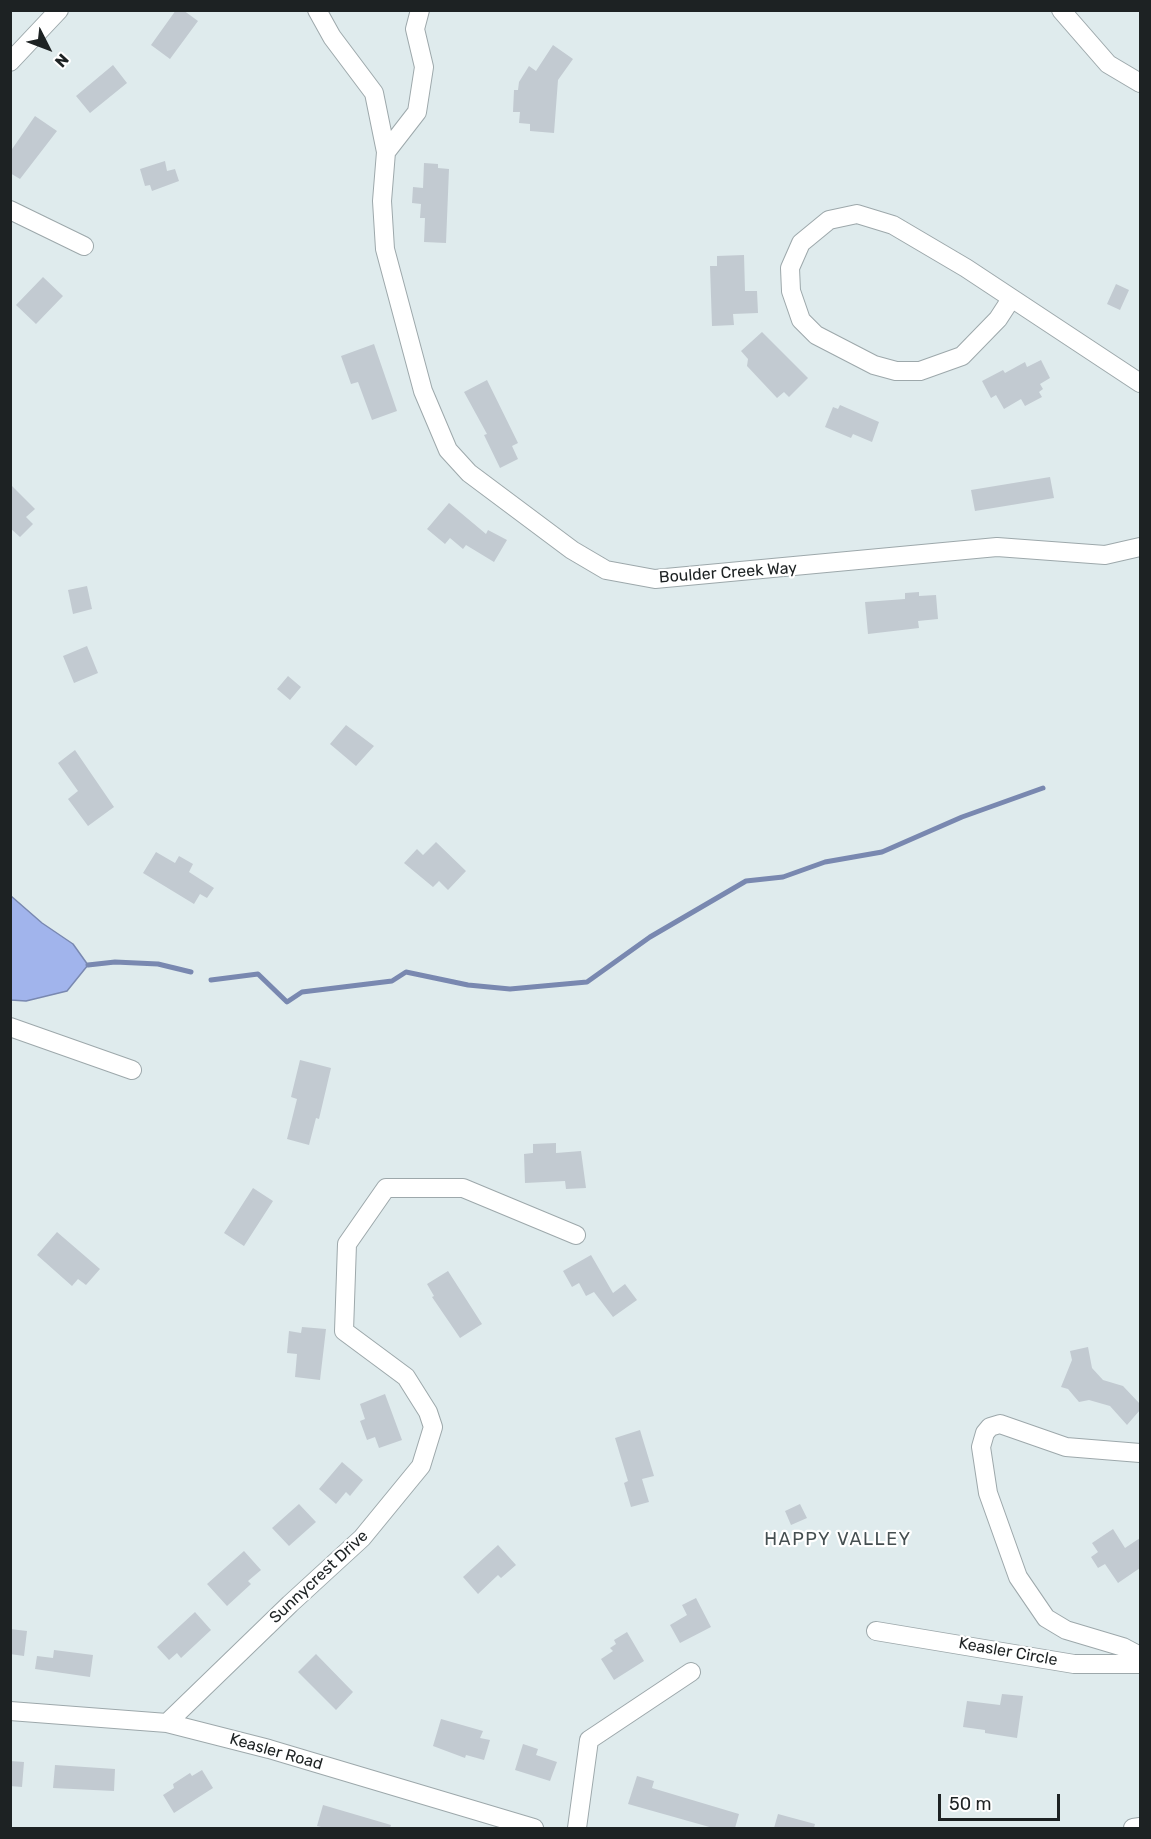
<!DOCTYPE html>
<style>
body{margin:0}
#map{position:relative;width:1151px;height:1839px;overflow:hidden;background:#dfebed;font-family:Rubik,sans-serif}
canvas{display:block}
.frame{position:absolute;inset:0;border:12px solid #1d2223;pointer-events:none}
.north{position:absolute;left:18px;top:18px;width:60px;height:60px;-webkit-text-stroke:4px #fff;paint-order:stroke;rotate:132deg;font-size:16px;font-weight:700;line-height:24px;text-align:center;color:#1d2223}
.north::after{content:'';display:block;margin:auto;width:21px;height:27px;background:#1d2223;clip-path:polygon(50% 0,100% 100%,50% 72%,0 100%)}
.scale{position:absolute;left:938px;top:1794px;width:122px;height:27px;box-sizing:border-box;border:3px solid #1d2223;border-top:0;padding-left:8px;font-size:18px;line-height:21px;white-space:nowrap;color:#1d2223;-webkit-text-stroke:4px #fff;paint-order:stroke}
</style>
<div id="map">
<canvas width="1151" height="1839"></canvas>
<div class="frame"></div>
<div class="north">N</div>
<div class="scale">50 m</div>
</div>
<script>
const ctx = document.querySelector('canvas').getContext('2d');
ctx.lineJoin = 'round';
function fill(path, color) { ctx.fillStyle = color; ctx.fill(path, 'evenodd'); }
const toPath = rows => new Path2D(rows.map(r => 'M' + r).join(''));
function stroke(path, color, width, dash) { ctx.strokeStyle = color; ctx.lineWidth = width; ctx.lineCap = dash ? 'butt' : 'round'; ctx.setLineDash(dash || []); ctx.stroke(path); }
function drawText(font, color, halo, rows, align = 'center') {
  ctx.font = font + ' Rubik,sans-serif'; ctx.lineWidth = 4.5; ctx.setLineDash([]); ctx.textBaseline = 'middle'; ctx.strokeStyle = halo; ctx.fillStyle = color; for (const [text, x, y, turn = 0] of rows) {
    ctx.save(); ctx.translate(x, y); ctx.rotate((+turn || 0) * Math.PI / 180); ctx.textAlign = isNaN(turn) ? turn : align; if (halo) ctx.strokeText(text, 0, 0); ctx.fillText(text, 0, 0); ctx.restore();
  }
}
const water = toPath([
 [11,896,42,923,73,944,88,965,67,991,26,1001,11,1000,11,896]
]);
fill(water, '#a1b4ec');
stroke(water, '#7988b0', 1.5);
stroke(toPath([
 [88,965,115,962,158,964,191,972],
 [211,980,258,974,287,1002,302,992,392,981,406,972,468,985,510,989,587,982,650,937,746,881,783,877,825,862,882,852,962,817,1043,788]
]), '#7988b0', 5);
fill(toPath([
 [176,10,183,10,198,21,170,59,151,45],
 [553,45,573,59,558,80,554,133,530,131,530,124,519,123,520,112,513,112,514,90,518,90,519,82,529,66,536,71],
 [113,65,127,83,90,113,76,96],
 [35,116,57,131,20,179,10,173,10,152],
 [165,161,167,171,175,169,179,181,152,191,150,185,145,186,140,169],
 [424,163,438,164,438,168,449,169,446,243,424,242,425,218,420,218,421,204,412,203,413,187,423,188],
 [744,255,745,291,757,291,758,313,733,314,734,325,712,326,710,266,717,266,717,256],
 [43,277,63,296,36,324,16,305],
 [1116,284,1129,290,1120,310,1107,304],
 [762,332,808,378,789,397,784,392,777,398,747,366,748,359,741,351],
 [374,344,397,411,372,420,358,382,351,384,341,356],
 [1041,360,1050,378,1040,384,1043,389,1039,392,1042,397,1025,406,1021,399,1004,409,996,395,991,398,982,381,1003,370,1005,373,1025,362,1027,367],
 [487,380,518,443,512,446,518,459,500,468,484,435,487,434,464,392],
 [840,405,879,422,872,442,853,434,851,438,825,427,833,407,838,409],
 [1050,477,1054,498,975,511,971,490],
 [10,484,35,509,26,517,33,524,20,537,10,528],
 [449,503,486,534,488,530,507,540,494,562,466,545,463,549,450,538,445,544,427,529],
 [87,586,92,609,73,614,68,590],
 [919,592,919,596,936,595,938,619,918,621,919,628,868,634,865,602,905,599,905,593],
 [87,646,98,673,74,683,63,656],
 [288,676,301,687,290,700,277,689],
 [346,725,374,746,356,766,330,744],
 [75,750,114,807,88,826,68,799,78,791,58,763],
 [436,842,466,871,448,890,439,881,433,887,404,863,417,849,423,855],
 [156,852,175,863,179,856,193,864,189,872,214,888,207,898,200,894,194,904,143,873],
 [300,1060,331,1068,319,1119,316,1118,309,1145,287,1139,297,1099,291,1097],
 [556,1143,556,1153,581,1151,586,1188,566,1189,565,1181,525,1183,524,1154,533,1153,533,1144],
 [253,1188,273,1201,244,1246,224,1233],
 [57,1232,100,1269,86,1285,78,1279,72,1286,37,1255],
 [591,1255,613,1293,625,1284,637,1300,613,1317,594,1292,586,1296,579,1283,572,1287,563,1271],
 [448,1271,482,1324,460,1338,432,1297,434,1296,427,1284],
 [302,1327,326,1329,320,1380,295,1377,297,1354,287,1353,289,1331,301,1333],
 [1088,1347,1092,1368,1103,1380,1123,1386,1140,1404,1140,1410,1127,1425,1110,1406,1089,1400,1079,1402,1068,1389,1061,1387,1072,1360,1070,1351],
 [385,1394,402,1440,379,1448,375,1437,367,1440,360,1421,365,1419,360,1404],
 [640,1430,654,1476,642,1479,649,1502,631,1507,624,1483,628,1481,615,1438],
 [342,1462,363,1480,350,1496,346,1492,336,1504,319,1489],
 [299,1504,316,1522,289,1546,272,1528],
 [800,1504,807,1518,791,1525,785,1511],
 [1113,1529,1125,1548,1140,1538,1140,1568,1118,1583,1105,1564,1098,1568,1091,1557,1098,1552,1092,1543],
 [498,1545,516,1565,501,1578,498,1575,478,1594,463,1577],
 [244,1551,261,1570,248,1581,251,1584,227,1606,207,1584],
 [696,1598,711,1627,680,1643,670,1625,687,1615,682,1605],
 [195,1612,211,1630,181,1658,177,1653,169,1660,157,1647],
 [10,1629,27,1631,24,1656,10,1654],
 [627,1632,644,1661,614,1680,601,1659,613,1651,610,1648,616,1644,614,1640],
 [54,1650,93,1655,90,1677,35,1669,37,1656,53,1658],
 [316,1654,353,1692,336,1710,298,1672],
 [1002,1694,1023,1696,1017,1738,985,1733,985,1730,963,1727,967,1701,1000,1705],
 [441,1719,483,1731,480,1738,490,1740,484,1760,466,1755,465,1758,433,1746],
 [523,1744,538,1749,536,1755,557,1762,550,1781,515,1770],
 [10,1761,24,1762,22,1787,10,1786],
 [55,1765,115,1769,114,1791,53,1788],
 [202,1770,213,1788,174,1813,163,1795,174,1788,173,1784,190,1773,192,1776],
 [637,1776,654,1781,652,1788,739,1814,735,1828,713,1828,628,1804],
 [323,1805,391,1825,390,1828,325,1828,317,1826],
 [778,1814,815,1824,814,1828,774,1828]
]), '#c2cad1');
const minor = toPath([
 [317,10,332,37,374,93,386,152,382,201,385,249,423,391,448,450,469,473,572,550,606,570,655,579,997,547,1105,555,1140,547],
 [1061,10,1108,64,1140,83],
 [10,62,59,10],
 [386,152,417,112,424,67,415,29,420,10],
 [10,210,84,246],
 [1011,299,998,319,962,356,920,371,896,371,874,365,816,335,801,320,791,291,790,268,801,243,829,220,857,214,893,225,966,268,1140,383],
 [10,1027,132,1070],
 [1140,1453,1066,1447,1000,1424,990,1427,985,1433,981,1447,988,1493,1018,1577,1046,1618,1066,1630,1123,1647,1140,1656],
 [876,1631,1074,1664,1140,1664],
 [10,1711,167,1723,269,1749,534,1828],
 [167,1723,290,1604,362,1538,421,1466,433,1427,428,1412,406,1377,344,1331,347,1244,386,1188,463,1188,576,1235],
 [577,1828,589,1740,691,1672],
 [1133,1828,1140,1827]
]);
stroke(minor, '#9da8ab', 20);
stroke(minor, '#fff', 18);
drawText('16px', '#1d2223', '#fff', [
 ["Boulder Creek Way",728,573,-4],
 ["Sunnycrest Drive",319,1577,-43],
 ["Keasler Circle",1008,1652,10],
 ["Keasler Road",276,1752,16]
]);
ctx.letterSpacing = '1.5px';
drawText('18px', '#454f51', '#fff', [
 ["HAPPY VALLEY",838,1540]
]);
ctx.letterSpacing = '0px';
</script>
